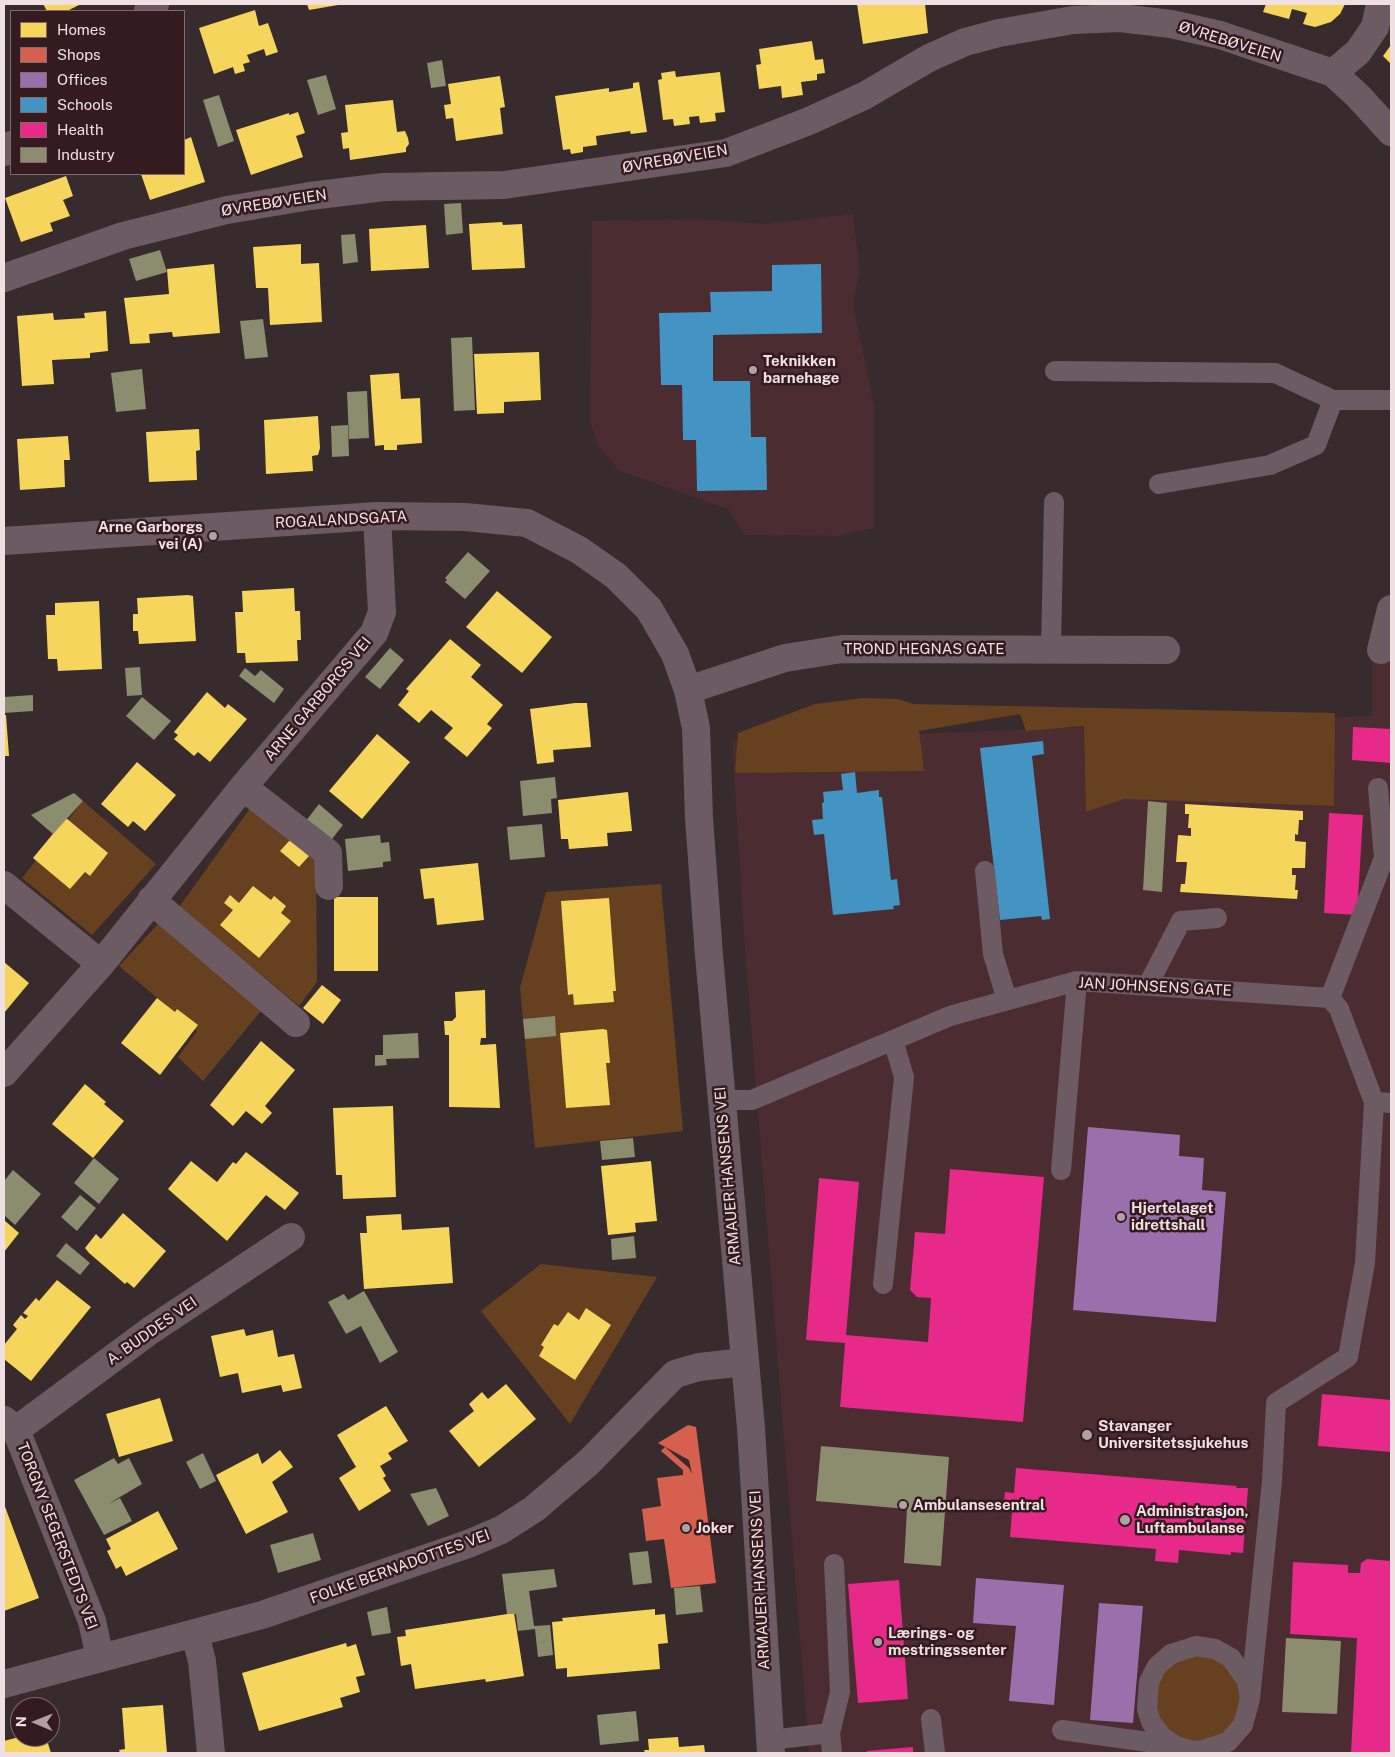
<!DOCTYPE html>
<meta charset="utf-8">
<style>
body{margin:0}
#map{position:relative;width:1395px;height:1757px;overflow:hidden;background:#382b2d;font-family:"Public Sans",sans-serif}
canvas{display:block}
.frame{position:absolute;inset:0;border:5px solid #f1e0e2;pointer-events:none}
.legend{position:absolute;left:10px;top:10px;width:175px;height:165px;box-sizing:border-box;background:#331b20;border:1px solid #7f6a6e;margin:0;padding:6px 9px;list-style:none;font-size:15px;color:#f1e0e2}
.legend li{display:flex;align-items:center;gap:10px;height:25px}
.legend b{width:25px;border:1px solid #7f6a6e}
.north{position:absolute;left:10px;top:1697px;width:50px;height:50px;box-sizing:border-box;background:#331b20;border:1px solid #7f6a6e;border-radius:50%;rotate:271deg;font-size:14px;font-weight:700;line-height:20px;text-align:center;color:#f1e0e2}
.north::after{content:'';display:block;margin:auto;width:18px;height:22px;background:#b0a1a3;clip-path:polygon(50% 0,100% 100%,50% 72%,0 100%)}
</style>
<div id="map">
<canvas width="1395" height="1757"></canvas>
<div class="frame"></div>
<ul class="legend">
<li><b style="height:14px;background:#f6d55c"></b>Homes</li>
<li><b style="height:14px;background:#d6604d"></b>Shops</li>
<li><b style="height:14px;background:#9970ab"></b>Offices</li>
<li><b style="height:14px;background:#4393c3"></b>Schools</li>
<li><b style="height:14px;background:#e7298a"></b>Health</li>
<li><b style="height:14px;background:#8c8c6e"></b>Industry</li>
</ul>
<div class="north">N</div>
</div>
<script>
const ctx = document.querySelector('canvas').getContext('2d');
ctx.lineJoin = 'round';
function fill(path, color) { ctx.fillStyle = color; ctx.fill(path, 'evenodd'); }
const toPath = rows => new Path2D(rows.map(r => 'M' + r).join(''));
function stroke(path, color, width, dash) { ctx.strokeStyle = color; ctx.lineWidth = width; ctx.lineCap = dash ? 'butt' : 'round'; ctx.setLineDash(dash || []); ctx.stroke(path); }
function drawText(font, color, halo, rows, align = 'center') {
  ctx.font = font + ' "Public Sans",sans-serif'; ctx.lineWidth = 5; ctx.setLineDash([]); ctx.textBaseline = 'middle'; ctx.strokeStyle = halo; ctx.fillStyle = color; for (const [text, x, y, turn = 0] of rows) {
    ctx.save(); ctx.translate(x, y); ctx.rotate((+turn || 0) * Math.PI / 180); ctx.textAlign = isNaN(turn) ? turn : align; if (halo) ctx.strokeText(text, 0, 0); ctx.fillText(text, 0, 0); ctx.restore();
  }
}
fill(toPath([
 [853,214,860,270,853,304,874,405,874,528,837,536,745,535,728,509,620,471,598,446,590,422,592,221,698,219,763,224],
 [1372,636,1391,637,1391,1753,809,1753,745,951,732,741,1372,716]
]), '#4a2c31');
fill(toPath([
 [863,698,898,699,913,704,1335,713,1334,806,1124,799,1086,812,1084,726,1026,731,1020,714,919,731,924,771,735,773,738,733,815,704],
 [83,801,156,864,92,935,22,878],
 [254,803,316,855,317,982,299,1006,179,907],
 [661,884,683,1131,535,1148,520,988,546,892],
 [158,924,261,1011,203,1081,178,1057,197,1031,119,966],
 [541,1264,657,1277,570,1424,481,1311],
 [1196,1653,1216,1655,1232,1670,1241,1686,1240,1710,1232,1729,1214,1740,1188,1745,1161,1728,1153,1688,1160,1674,1177,1660]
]), '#674020');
fill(toPath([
 [43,4,81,4,67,11,47,11],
 [307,4,338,4,338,5,309,10],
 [857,4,925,4,928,33,863,44],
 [1266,4,1345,4,1340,14,1331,22,1315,27,1303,24,1307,13,1292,9,1289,19,1263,12],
 [255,10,259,26,268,23,278,52,266,56,264,49,247,55,250,62,243,64,245,71,235,74,233,67,214,74,199,28],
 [812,41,815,60,823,59,825,73,817,74,817,80,801,82,803,95,782,98,781,86,759,89,756,65,761,64,759,49],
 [1391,45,1391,64,1383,56],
 [675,71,676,77,720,72,725,112,715,113,716,121,700,123,699,116,689,117,690,124,674,126,673,119,663,120,658,80,662,79,661,73],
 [500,76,505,107,500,108,503,134,456,141,453,118,446,119,444,105,451,104,448,84],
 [639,82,647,132,631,134,630,131,596,136,597,145,583,147,583,152,571,154,570,149,563,150,555,96,609,88,609,92,633,88,633,83],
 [393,100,397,132,405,131,408,138,409,144,406,148,406,152,350,160,349,148,343,149,341,133,348,132,345,105],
 [298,112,305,133,296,136,303,157,251,175,236,130,289,113,289,115],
 [191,137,205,182,150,200,141,174,184,174,184,140],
 [66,176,73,196,63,200,70,216,50,223,53,231,21,242,5,198],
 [502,222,503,225,522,224,525,268,472,270,469,224],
 [426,225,429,268,371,271,369,229],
 [301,244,301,264,319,263,322,322,270,325,268,288,256,288,253,247],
 [214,264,220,333,173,337,172,332,149,334,150,343,130,344,124,298,169,294,167,269],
 [106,311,108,351,90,353,90,358,52,360,54,384,22,386,17,316,53,313,54,320,85,318,84,313],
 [539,352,541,400,504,402,504,413,477,414,474,354],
 [399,373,401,399,420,398,422,443,397,445,397,450,384,450,384,445,375,446,370,375],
 [318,416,320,448,318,455,312,456,313,471,266,474,264,420],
 [199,429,200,450,196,451,197,480,149,482,146,432],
 [68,436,70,460,64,460,65,487,20,490,17,439],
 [294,588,295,611,300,611,301,640,297,640,298,661,246,663,245,653,237,653,235,612,243,612,242,591],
 [497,591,552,637,522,673,466,627],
 [188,595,193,596,196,641,139,644,138,631,133,631,133,614,138,614,137,598],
 [99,601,102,669,58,671,57,659,48,659,46,615,55,615,55,603],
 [450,639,481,665,471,677,503,705,487,724,492,728,467,757,444,738,453,728,431,710,419,723,398,705,409,691,406,689],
 [207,692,225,708,228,704,247,719,210,762,198,752,194,756,174,739,178,735,174,732],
 [575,703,587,703,591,747,553,750,554,762,537,764,530,709],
 [4,715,6,715,9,756,4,756],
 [377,734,410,762,362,819,329,791],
 [137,762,176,795,145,831,133,821,128,827,101,804],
 [628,792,632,831,607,833,608,846,569,849,568,839,561,839,558,800],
 [1185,804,1303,811,1303,820,1299,820,1298,835,1295,834,1295,841,1306,842,1305,868,1292,868,1292,875,1296,875,1295,890,1298,890,1297,899,1180,892,1181,884,1185,884,1187,862,1176,862,1178,835,1191,836,1191,828,1188,828,1189,814,1185,814],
 [66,818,108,853,90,876,85,872,70,889,33,858],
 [290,840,309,856,299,867,280,851],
 [478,863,484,920,437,925,434,898,424,899,420,869],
 [253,886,271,900,274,896,286,906,281,913,291,921,259,958,220,925,233,910,224,903,230,895,239,903],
 [334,897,378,897,378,971,334,971],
 [609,898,616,991,613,991,614,1002,574,1005,573,994,568,995,561,901],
 [4,962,29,983,4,1013],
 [322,985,341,1000,323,1024,303,1008],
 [485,990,486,1038,481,1038,480,1045,496,1044,500,1108,449,1107,449,1035,445,1035,444,1021,452,1021,456,1017,455,992],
 [157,998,175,1012,177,1009,198,1025,160,1075,121,1043],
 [603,1029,607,1030,610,1063,606,1063,610,1105,566,1108,560,1033],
 [261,1041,295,1070,265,1106,272,1113,262,1124,246,1111,233,1126,210,1105],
 [85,1084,106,1102,104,1104,124,1121,93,1158,52,1124],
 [393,1106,396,1197,343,1199,342,1175,336,1175,333,1108],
 [246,1152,299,1193,285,1210,266,1195,227,1241,168,1189,191,1161,217,1182,233,1162,236,1164],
 [651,1161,657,1221,635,1223,636,1232,608,1235,601,1166],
 [123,1213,166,1251,134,1288,127,1282,125,1284,89,1253,85,1248,96,1234,101,1239],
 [401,1214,402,1230,449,1227,453,1283,364,1289,360,1233,367,1233,366,1216],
 [4,1220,19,1233,4,1252],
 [57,1280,91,1307,31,1381,4,1359,4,1345,17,1329,13,1325,21,1315,25,1319,28,1316,23,1313,36,1298,39,1301],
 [586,1308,611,1325,575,1380,539,1356,544,1347,541,1345,554,1324,558,1326,568,1312,579,1320],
 [244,1329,246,1336,273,1330,278,1357,294,1354,302,1388,283,1392,281,1385,242,1393,238,1373,220,1377,211,1336],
 [506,1384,536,1419,479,1467,449,1431,474,1411,469,1404,482,1392,488,1399],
 [160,1398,173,1441,119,1457,106,1414],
 [386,1406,408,1441,388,1453,392,1459,380,1466,386,1476,383,1478,391,1491,359,1511,339,1478,356,1467,337,1435],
 [280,1450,293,1467,272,1482,288,1512,246,1534,216,1475,258,1453,262,1464],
 [4,1504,39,1598,4,1611],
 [158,1511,178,1549,126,1576,121,1566,116,1569,107,1551,111,1549,106,1539],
 [655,1609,655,1615,665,1614,668,1643,658,1644,660,1669,567,1677,567,1668,556,1669,552,1622,563,1621,562,1618],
 [514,1613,524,1676,486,1682,485,1679,415,1689,411,1664,401,1666,397,1637,406,1636,405,1630],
 [346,1643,347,1647,356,1644,365,1675,356,1677,360,1692,340,1698,343,1707,259,1731,242,1673],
 [163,1705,167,1753,120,1753,119,1750,125,1749,122,1708],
 [19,1737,46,1737,51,1753,4,1753,4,1741],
 [678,1737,679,1747,704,1745,705,1753,645,1753,644,1750,649,1750,648,1739]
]), '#f6d55c');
fill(toPath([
 [688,1425,696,1427,716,1583,671,1588,664,1539,646,1541,642,1509,661,1506,657,1478,683,1475,683,1470,661,1451,665,1447,689,1468,692,1474,689,1460,658,1443]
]), '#d6604d');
fill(toPath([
 [1088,1127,1180,1135,1179,1156,1204,1158,1202,1190,1226,1192,1216,1322,1073,1310],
 [976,1578,1064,1585,1054,1705,1009,1701,1016,1626,973,1623],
 [1099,1603,1143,1606,1133,1723,1090,1720]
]), '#9970ab');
fill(toPath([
 [821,264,822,333,713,335,713,381,750,381,751,437,766,437,767,490,697,491,696,440,683,440,682,385,661,385,659,313,711,312,710,292,772,291,772,265],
 [1043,741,1044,754,1032,756,1050,919,1042,920,1041,916,1000,920,980,748],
 [855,772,857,793,879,790,879,797,882,797,891,880,897,879,900,905,893,906,894,909,833,915,824,834,814,835,812,820,823,819,822,803,824,802,823,792,843,790,841,774]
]), '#4393c3');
fill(toPath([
 [1353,727,1391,729,1391,763,1352,760],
 [1329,813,1363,815,1357,915,1324,913],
 [950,1169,1044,1177,1023,1422,840,1407,845,1343,806,1340,819,1178,859,1182,846,1335,928,1342,931,1298,917,1297,910,1290,915,1232,945,1234],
 [1322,1394,1391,1400,1391,1452,1318,1446],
 [1016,1468,1237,1486,1236,1488,1248,1488,1243,1553,1231,1552,1231,1555,1179,1550,1178,1563,1155,1561,1156,1549,1010,1537,1012,1512,1003,1511,1005,1492,1014,1493],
 [1367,1559,1391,1561,1391,1753,1351,1753,1357,1638,1290,1634,1293,1562,1348,1565,1348,1573,1360,1573,1361,1563],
 [899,1580,908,1699,858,1703,848,1584],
 [913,1747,913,1753,867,1753,867,1751]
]), '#e7298a');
fill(toPath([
 [442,60,446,86,431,88,427,63],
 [326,75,336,109,318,115,307,80],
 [219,95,234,141,218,147,203,100],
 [461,203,463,233,446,235,444,204],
 [355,234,358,262,343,264,341,235],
 [160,250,167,272,136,281,129,259],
 [263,319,268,357,245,359,240,321],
 [472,337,475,410,454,411,451,338],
 [142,369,146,409,116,412,111,373],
 [367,391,369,438,349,439,347,392],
 [348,425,349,456,332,457,331,426],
 [468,552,490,571,465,599,445,582,447,580,445,578],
 [390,648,404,660,380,689,365,677],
 [140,667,142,695,127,696,125,668],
 [245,668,255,676,261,670,284,689,274,703,239,676],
 [33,695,33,711,4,713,4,697],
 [142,697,171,721,154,740,126,716],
 [555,777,557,798,551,799,552,813,523,816,520,781],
 [74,793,83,801,53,834,31,815],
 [1148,801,1167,803,1162,892,1143,890],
 [319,804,343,825,332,839,325,840,305,822],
 [542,824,545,857,510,860,507,827],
 [380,835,381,843,389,842,391,861,383,862,383,867,348,871,345,839],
 [555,1016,556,1036,525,1039,523,1019],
 [418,1033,419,1058,386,1059,387,1065,375,1066,375,1055,383,1055,383,1035],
 [633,1138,635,1157,602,1160,600,1141],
 [94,1158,119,1179,99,1204,74,1183],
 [13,1170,41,1194,15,1225,4,1215,4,1181],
 [80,1195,96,1208,77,1231,61,1217],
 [634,1236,636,1258,612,1260,611,1239],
 [66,1243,90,1263,80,1275,56,1256],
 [364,1291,398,1352,380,1363,361,1326,346,1334,328,1302,344,1294,348,1300],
 [821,1446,949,1457,941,1566,904,1563,907,1509,816,1501],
 [203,1453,216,1481,200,1489,186,1462],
 [114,1458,118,1464,129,1458,142,1484,108,1504,120,1498,132,1521,104,1535,74,1480],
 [436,1488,449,1516,428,1526,410,1494],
 [313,1533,321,1560,278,1573,270,1545],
 [648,1551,652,1583,633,1585,629,1553],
 [554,1569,557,1587,529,1591,534,1626,550,1625,553,1655,538,1657,535,1629,518,1631,516,1614,507,1614,502,1574],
 [700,1586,703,1612,676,1615,674,1588],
 [387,1607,391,1633,372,1636,367,1612],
 [1286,1638,1341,1641,1337,1714,1282,1712],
 [636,1711,639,1741,600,1745,597,1715]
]), '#8c8c6e');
stroke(toPath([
 [1055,371,1275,373,1333,400,1391,400],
 [1159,484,1270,465,1316,445,1333,400],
 [1051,650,1054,502],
 [985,871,993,954,1007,1000],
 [1148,985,1181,921,1217,918],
 [1330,998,1384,858,1378,788],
 [721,1100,752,1100,950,1016,1077,981,1330,998,1339,1009,1374,1102,1391,1103],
 [1061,1170,1077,981],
 [883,1284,904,1077,893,1040],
 [1250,1699,1247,1681,1231,1658,1215,1649,1196,1646,1171,1654,1157,1666,1149,1682,1147,1709,1151,1722,1162,1737,1176,1746,1193,1751,1203,1750,1228,1742,1243,1725,1250,1699,1272,1481,1276,1403,1348,1357,1365,1263,1374,1102],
 [931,1719,935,1753],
 [1062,1730,1176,1746],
 [770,1740,830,1733],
 [832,1753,830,1733,840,1692,834,1564]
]), '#6c5b63', 20);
stroke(toPath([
 [148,11,155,4],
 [1333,73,1358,52,1375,27,1380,4],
 [4,152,11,145],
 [4,278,123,236,227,210,310,196,384,187,504,185,726,153,809,121,864,96,929,58,965,42,999,33,1073,20,1120,18,1171,24,1220,35,1333,73,1358,96,1391,132],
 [1381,650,1391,609],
 [688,690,785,658,842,649,1166,650],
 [243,787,328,853,329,886],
 [4,885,101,964],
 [151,900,296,1023],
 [4,1073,101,964,243,787,374,633,382,612,377,516],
 [4,1420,16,1430,92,1621,100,1658],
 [16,1430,151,1330,291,1237],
 [195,1634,202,1661,211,1753],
 [4,1684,262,1615,468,1544,501,1530,534,1509,589,1462,675,1374,699,1367,745,1362]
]), '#6c5b63', 28);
stroke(toPath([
 [4,541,377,516,465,517,527,523,579,550,616,576,649,609,675,654,688,690,696,728,699,818,709,955,751,1428,771,1753]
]), '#6c5b63', 28);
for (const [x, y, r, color] of [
 [753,370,5,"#b0a1a3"],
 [213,536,5,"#b0a1a3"],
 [1121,1217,5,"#b0a1a3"],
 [1087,1435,6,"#b0a1a3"],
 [903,1505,5,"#b0a1a3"],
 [1125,1520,6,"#b0a1a3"],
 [686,1528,5,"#b0a1a3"],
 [878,1642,5,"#b0a1a3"]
]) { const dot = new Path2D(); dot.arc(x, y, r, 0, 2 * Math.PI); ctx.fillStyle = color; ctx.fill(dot); stroke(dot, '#331b20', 2); }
drawText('15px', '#f1e0e2', '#331b20', [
 ["ØVREBØVEIEN",1230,42,17],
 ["ØVREBØVEIEN",675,159,-10],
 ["ØVREBØVEIEN",274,203,-9],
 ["ROGALANDSGATA",341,520,-3],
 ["TROND HEGNAS GATE",924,649],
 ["ARNE GARBORGS VEI",318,699,-50],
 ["JAN JOHNSENS GATE",1155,987,3],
 ["ARMAUER HANSENS VEI",728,1176,-95],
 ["A. BUDDES VEI",152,1331,-35],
 ["TORGNY SEGERSTEDTS VEI",57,1536,69],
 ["FOLKE BERNADOTTES VEI",400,1567,-20],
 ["ARMAUER HANSENS VEI",760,1580,-93]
]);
drawText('bold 15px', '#f1e0e2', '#331b20', [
 ["Teknikken",763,361],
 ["barnehage",763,378],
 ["Arne Garborgs",203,527,"right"],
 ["vei (A)",203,544,"right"],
 ["Hjertelaget",1131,1208],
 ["idrettshall",1131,1225],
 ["Stavanger",1098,1426],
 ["Universitetssjukehus",1098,1443],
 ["Ambulansesentral",913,1505],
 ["Administrasjon,",1136,1511],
 ["Luftambulanse",1136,1528],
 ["Joker",696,1528],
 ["Lærings- og",888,1633],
 ["mestringssenter",888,1650]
], 'left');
</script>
